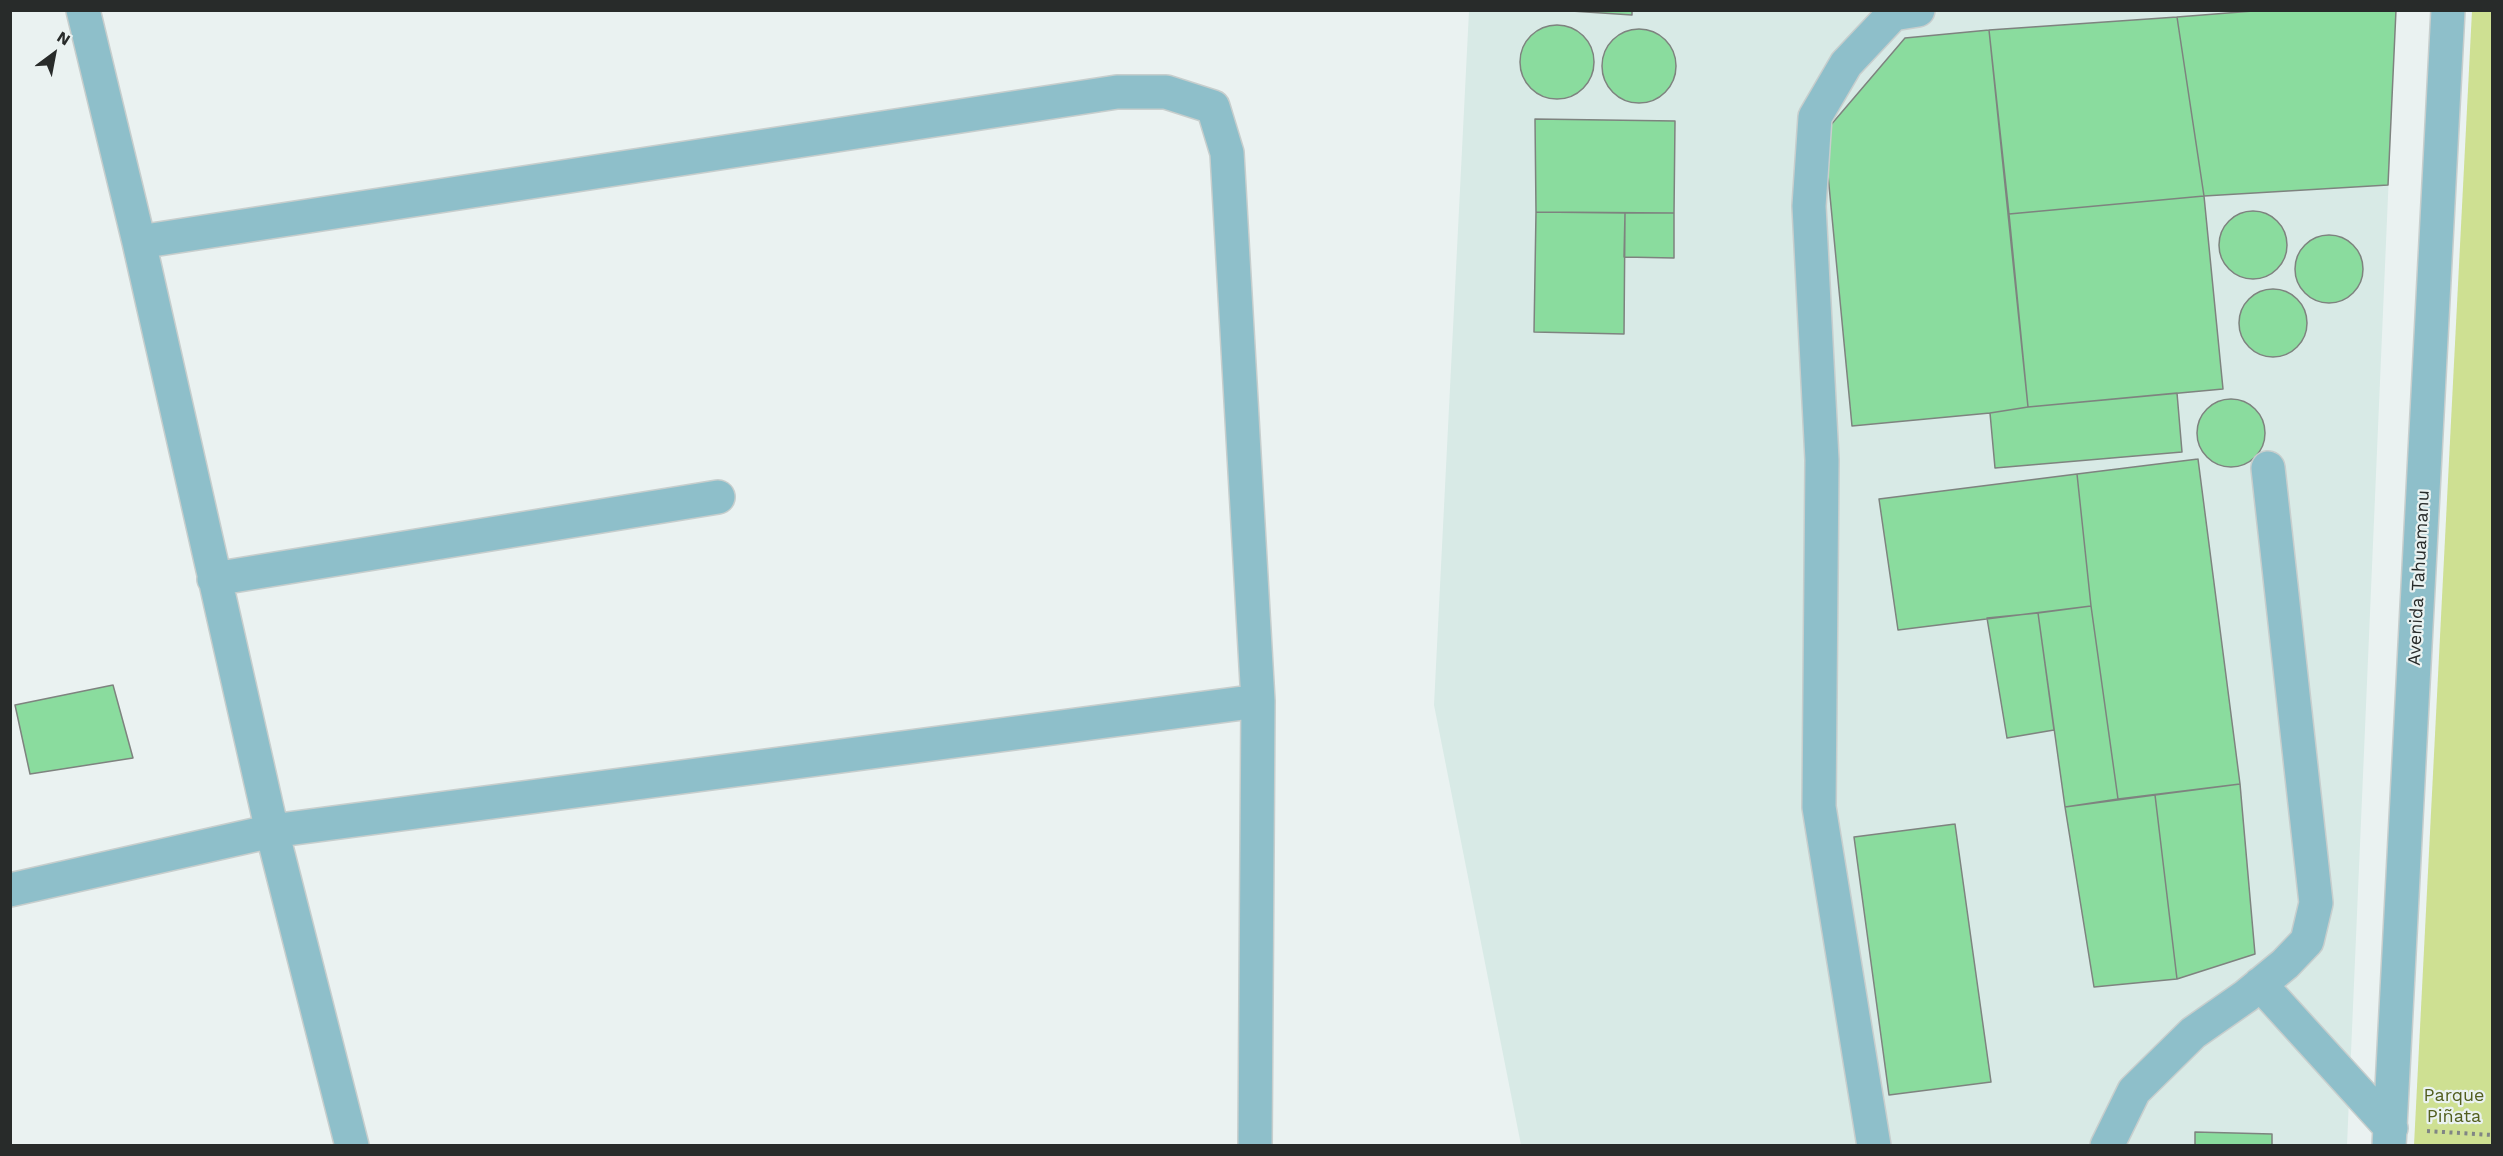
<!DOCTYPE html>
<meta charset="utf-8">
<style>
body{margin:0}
#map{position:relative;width:2503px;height:1156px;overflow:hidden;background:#eaf2f1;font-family:"Work Sans",sans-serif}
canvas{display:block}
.frame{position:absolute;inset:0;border:12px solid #282b2a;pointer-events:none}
.north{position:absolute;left:24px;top:24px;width:60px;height:60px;-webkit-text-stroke:4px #eaf2f1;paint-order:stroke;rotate:32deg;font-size:16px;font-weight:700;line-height:24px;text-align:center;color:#282b2a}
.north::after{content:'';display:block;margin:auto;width:21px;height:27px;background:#282b2a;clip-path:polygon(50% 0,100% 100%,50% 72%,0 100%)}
</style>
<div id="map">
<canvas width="2503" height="1156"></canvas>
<div class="frame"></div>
<div class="north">N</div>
</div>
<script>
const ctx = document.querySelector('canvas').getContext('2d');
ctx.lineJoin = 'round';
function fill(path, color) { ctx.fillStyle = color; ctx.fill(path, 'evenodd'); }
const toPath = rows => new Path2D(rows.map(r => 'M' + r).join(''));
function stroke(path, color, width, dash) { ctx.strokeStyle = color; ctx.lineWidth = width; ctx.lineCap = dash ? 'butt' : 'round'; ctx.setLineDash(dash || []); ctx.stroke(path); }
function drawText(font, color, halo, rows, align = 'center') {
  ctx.font = font + ' "Work Sans",sans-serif'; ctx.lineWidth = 4.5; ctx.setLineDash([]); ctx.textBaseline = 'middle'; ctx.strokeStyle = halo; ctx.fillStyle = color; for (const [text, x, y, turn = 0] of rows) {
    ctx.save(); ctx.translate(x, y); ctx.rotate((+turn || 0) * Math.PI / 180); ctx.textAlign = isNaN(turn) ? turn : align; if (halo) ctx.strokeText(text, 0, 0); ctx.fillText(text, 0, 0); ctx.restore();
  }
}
fill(toPath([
 [1469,11,2396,11,2347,1145,1521,1145,1434,705]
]), '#d8eae6');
fill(toPath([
 [2472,11,2492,11,2492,1145,2414,1145]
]), '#cee092');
const building = toPath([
 [1556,10,1632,10,1632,15,1556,10],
 [2266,10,2396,10,2388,185,2204,196,2177,17,2266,10],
 [2177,17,2204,196,2009,214,1989,30,2177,17],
 '1520 62a37 37 0 1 1 74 0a37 37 0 1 1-74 0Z',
 '1602 66a37 37 0 1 1 74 0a37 37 0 1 1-74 0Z',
 [1989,30,2028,407,1990,413,1852,426,1824,133,1905,38,1989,30],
 [1535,119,1675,121,1674,213,1536,212,1535,119],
 [2204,196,2223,389,2028,407,2009,214,2204,196],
 '2219 245a34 34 0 1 1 68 0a34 34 0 1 1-68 0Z',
 [1536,212,1625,213,1624,334,1534,332,1536,212],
 [1625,213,1674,213,1674,258,1624,257,1625,213],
 '2295 269a34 34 0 1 1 68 0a34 34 0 1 1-68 0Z',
 '2239 323a34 34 0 1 1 68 0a34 34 0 1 1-68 0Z',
 [2177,393,2182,452,1995,468,1990,413,2028,407,2177,393],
 '2197 433a34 34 0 1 1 68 0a34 34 0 1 1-68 0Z',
 [2198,459,2240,784,2118,799,2091,606,2077,474,2198,459],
 [2077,474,2091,606,1898,630,1879,499,2077,474],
 [2091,606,2118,799,2065,807,2038,613,2091,606],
 [2038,613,2054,730,2007,738,1987,618,2038,613],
 [113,685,133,758,30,774,15,705,113,685],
 [2240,784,2255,954,2177,979,2155,795,2240,784],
 [2155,795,2177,979,2094,987,2065,807,2155,795],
 [1955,824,1991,1082,1889,1095,1854,837,1955,824],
 [2195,1132,2272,1134,2272,1146,2195,1146,2195,1132]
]);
fill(building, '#8adc9e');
stroke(building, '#7e837f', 1.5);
const minor = toPath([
 [83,10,139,242,272,831,352,1146],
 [139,242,1117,92,1166,92,1213,107,1227,153,1258,701,1255,1146],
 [214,579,718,497],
 [10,890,272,831,1258,701],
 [2260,984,2391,1128],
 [1874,1146,1819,807,1822,460,1809,206,1815,117,1846,64,1893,14,1918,10],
 [2107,1146,2134,1091,2193,1033,2246,996,2285,964,2307,941,2316,903,2268,468],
 [2389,1146,2448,10]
]);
stroke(minor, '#c7cecd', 36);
stroke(toPath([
 [2427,1131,2492,1135]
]), '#808584', 4, [3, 4.5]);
stroke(minor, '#8ebfca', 33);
drawText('18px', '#282b2a', '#eaf2f1', [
 ["Avenida Tahuamanu",2419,578,-87]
]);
drawText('18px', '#525e1e', '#eaf2f1', [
 ["Parque",2454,1096],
 ["Piñata",2454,1117]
]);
</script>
